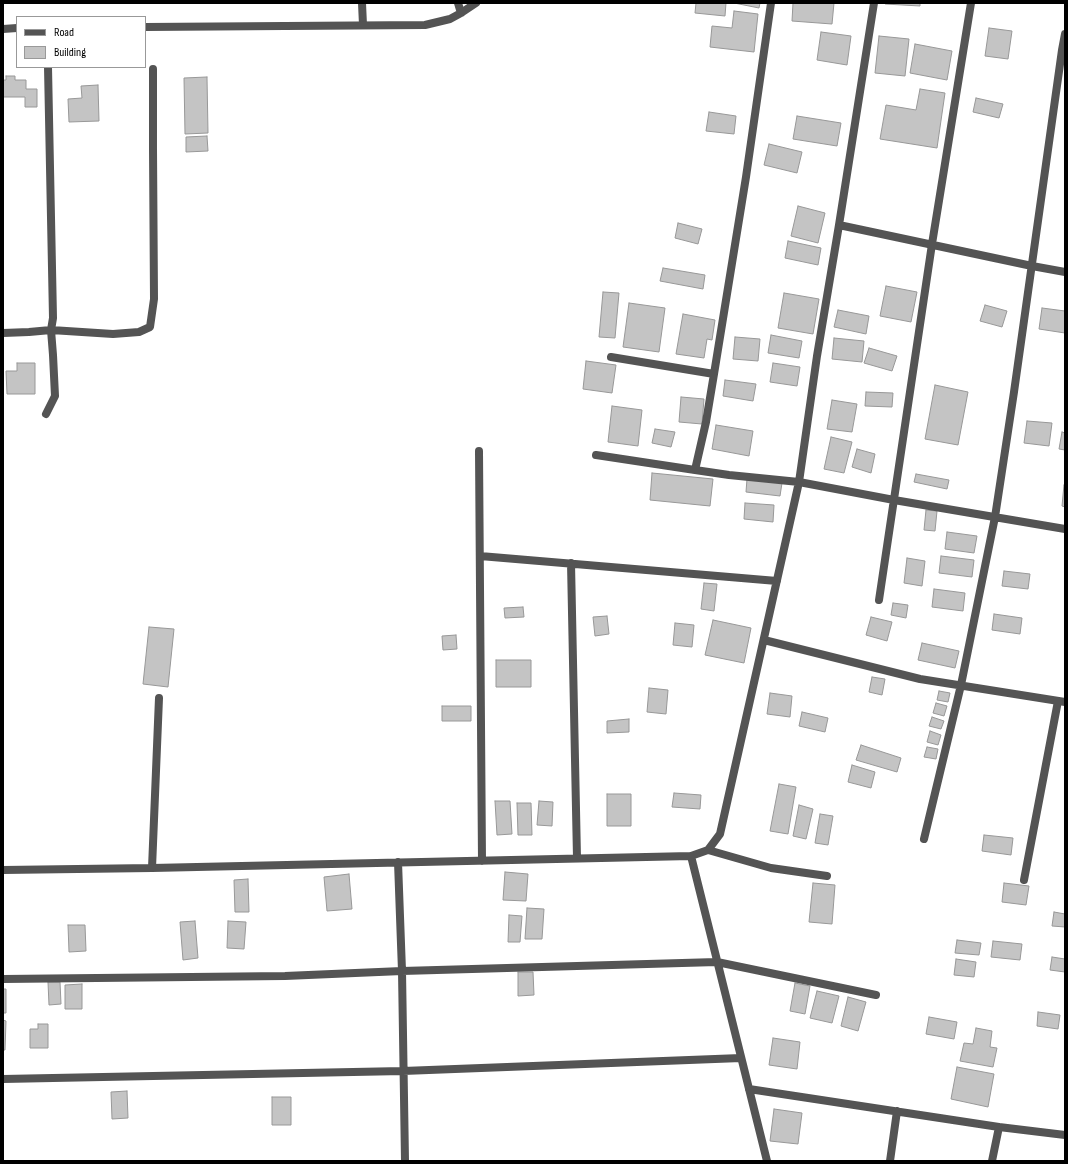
<!DOCTYPE html>
<style>
body{margin:0}
#map{position:relative;width:1068px;height:1164px;overflow:hidden;background:#fff;font-family:"Sofia Sans Condensed",sans-serif}
canvas{display:block}
.frame{position:absolute;inset:0;border:4px solid #000;pointer-events:none}
.legend{position:absolute;left:16px;top:16px;width:130px;height:52px;box-sizing:border-box;background:#fff;border:1px solid #999;margin:0;padding:5px 7px;list-style:none;font-size:12px;color:#000}
.legend li{display:flex;align-items:center;gap:8px;height:20px}
.legend b{width:20px;border:1px solid #999}
</style>
<div id="map">
<canvas width="1068" height="1164"></canvas>
<div class="frame"></div>
<ul class="legend">
<li><b style="height:5px;background:#545454"></b>Road</li>
<li><b style="height:11px;background:#c4c4c4"></b>Building</li>
</ul>
</div>
<script>
const ctx = document.querySelector('canvas').getContext('2d');
ctx.lineJoin = 'round';
function fill(path, color) { ctx.fillStyle = color; ctx.fill(path, 'evenodd'); }
const toPath = rows => new Path2D(rows.map(r => 'M' + r).join(''));
function stroke(path, color, width, dash) { ctx.strokeStyle = color; ctx.lineWidth = width; ctx.lineCap = dash ? 'butt' : 'round'; ctx.setLineDash(dash || []); ctx.stroke(path); }
const building = toPath([
 [696,3,726,3,725,16,695,13,696,3],
 [734,3,760,3,759,8,734,3],
 [793,3,834,3,832,24,792,21,793,3],
 [885,3,920,3,920,6,885,4,885,3],
 [734,11,758,14,754,52,710,47,712,26,732,28,734,11],
 [989,28,1012,31,1008,59,985,56,989,28],
 [821,32,851,36,847,65,817,60,821,32],
 [879,36,909,39,905,76,875,73,879,36],
 [915,44,952,51,947,80,910,73,915,44],
 [6,76,15,76,15,80,26,80,26,89,37,89,37,107,25,107,25,97,3,97,3,80,6,80,6,76],
 [207,77,208,133,185,134,184,78,207,77],
 [98,85,99,121,69,122,68,99,82,98,81,86,98,85],
 [920,89,945,93,937,148,880,139,886,105,916,110,920,89],
 [976,98,1003,104,999,118,973,112,976,98],
 [709,112,736,116,734,134,706,131,709,112],
 [797,116,841,123,837,146,793,139,797,116],
 [207,136,208,151,186,152,186,137,207,136],
 [769,144,802,152,797,173,764,165,769,144],
 [798,206,825,213,818,243,791,236,798,206],
 [678,223,702,229,698,244,675,238,678,223],
 [788,241,821,248,818,265,785,258,788,241],
 [663,268,705,275,703,289,660,281,663,268],
 [886,286,917,292,911,322,880,316,886,286],
 [603,292,619,293,615,338,599,337,603,292],
 [784,293,819,299,813,334,778,328,784,293],
 [629,303,665,308,659,352,623,347,629,303],
 [985,305,1007,311,1002,327,980,321,985,305],
 [1042,308,1065,311,1065,333,1039,329,1042,308],
 [838,310,869,316,866,334,834,327,838,310],
 [683,314,715,320,712,340,707,339,704,358,676,354,683,314],
 [771,335,802,341,799,358,768,353,771,335],
 [735,337,760,339,758,361,733,359,735,337],
 [834,338,864,341,862,362,832,359,834,338],
 [869,348,897,356,892,371,864,363,869,348],
 [586,361,616,365,612,393,583,389,586,361],
 [17,363,35,363,35,394,7,394,6,371,17,371,17,363],
 [773,363,800,367,797,386,770,382,773,363],
 [725,380,756,384,753,401,723,396,725,380],
 [935,385,968,392,958,445,925,439,935,385],
 [866,392,893,393,892,407,865,406,866,392],
 [681,397,704,399,702,424,679,422,681,397],
 [832,400,857,404,852,432,827,429,832,400],
 [612,406,642,410,638,446,608,442,612,406],
 [1027,421,1052,423,1049,446,1024,443,1027,421],
 [716,425,753,431,749,456,712,449,716,425],
 [655,429,675,432,671,447,652,443,655,429],
 [1062,432,1065,433,1065,450,1059,449,1062,432],
 [831,437,852,442,844,473,824,469,831,437],
 [857,449,875,454,871,473,852,467,857,449],
 [652,473,713,479,710,506,650,500,652,473],
 [916,474,949,480,947,489,914,482,916,474],
 [747,479,782,483,780,496,746,492,747,479],
 [1064,485,1065,485,1065,507,1062,506,1064,485],
 [745,503,774,505,773,522,744,519,745,503],
 [926,510,937,511,935,531,924,530,926,510],
 [947,532,977,536,974,553,945,549,947,532],
 [941,556,974,560,972,577,939,573,941,556],
 [907,558,925,561,922,586,904,583,907,558],
 [1004,571,1030,574,1028,589,1002,586,1004,571],
 [704,583,717,584,714,611,701,609,704,583],
 [934,589,965,593,963,611,932,607,934,589],
 [893,603,908,605,906,618,891,615,893,603],
 [523,607,524,617,505,618,504,608,523,607],
 [994,614,1022,618,1020,634,992,630,994,614],
 [607,616,609,634,595,636,593,617,607,616],
 [871,617,892,622,887,641,866,635,871,617],
 [713,620,751,628,744,663,705,655,713,620],
 [675,623,694,625,692,647,673,645,675,623],
 [149,627,174,629,168,687,143,684,149,627],
 [456,635,457,649,443,650,442,636,456,635],
 [922,643,959,651,955,668,918,660,922,643],
 [496,660,531,660,531,687,496,687,496,660],
 [872,677,885,679,882,695,869,692,872,677],
 [649,688,668,690,666,714,647,712,649,688],
 [939,691,950,693,948,702,937,700,939,691],
 [770,693,792,696,790,717,767,714,770,693],
 [936,703,947,706,944,716,933,713,936,703],
 [442,706,471,706,471,721,442,721,442,706],
 [802,712,828,718,825,732,799,726,802,712],
 [932,717,944,721,941,729,929,726,932,717],
 [629,719,629,732,607,733,607,721,629,719],
 [930,731,941,735,938,745,927,742,930,731],
 [861,745,901,758,897,772,856,760,861,745],
 [927,747,938,749,936,759,924,757,927,747],
 [852,765,875,772,871,788,848,782,852,765],
 [779,784,796,787,788,834,770,831,779,784],
 [674,793,701,795,700,809,672,807,674,793],
 [607,794,631,794,631,826,607,826,607,794],
 [495,801,510,801,512,834,497,835,495,801],
 [539,801,553,802,552,826,537,825,539,801],
 [517,803,531,803,532,835,518,835,517,803],
 [799,805,813,809,806,839,793,836,799,805],
 [820,814,833,816,828,845,815,843,820,814],
 [984,835,1013,838,1011,855,982,851,984,835],
 [505,872,528,874,526,901,503,900,505,872],
 [349,874,352,909,327,911,324,877,349,874],
 [248,879,249,912,235,912,234,880,248,879],
 [813,883,835,885,832,924,809,922,813,883],
 [1004,883,1029,886,1026,905,1002,902,1004,883],
 [527,908,544,909,542,939,525,939,527,908],
 [1054,912,1065,914,1065,927,1052,926,1054,912],
 [509,915,522,916,520,942,508,942,509,915],
 [195,921,198,958,183,960,180,922,195,921],
 [228,921,246,922,244,949,227,948,228,921],
 [68,925,85,925,86,951,69,952,68,925],
 [957,940,981,943,979,955,955,953,957,940],
 [993,941,1022,944,1020,960,991,957,993,941],
 [1052,957,1065,959,1065,972,1050,970,1052,957],
 [956,959,976,962,974,977,954,975,956,959],
 [518,972,533,972,534,995,518,996,518,972],
 [48,982,60,982,61,1004,49,1005,48,982],
 [795,983,810,986,805,1014,790,1011,795,983],
 [82,984,82,1009,65,1009,65,985,82,984],
 [3,989,6,989,6,1013,3,1013,3,989],
 [817,991,839,996,832,1023,810,1018,817,991],
 [848,997,866,1002,858,1031,841,1026,848,997],
 [1038,1012,1060,1015,1058,1029,1037,1026,1038,1012],
 [929,1017,957,1022,954,1039,926,1034,929,1017],
 [3,1020,6,1021,5,1050,3,1050,3,1020],
 [38,1024,48,1024,48,1048,30,1048,30,1029,38,1029,38,1024],
 [976,1028,992,1031,990,1047,997,1048,993,1067,960,1061,964,1043,973,1044,976,1028],
 [773,1038,800,1042,797,1069,769,1065,773,1038],
 [957,1067,994,1074,988,1107,951,1099,957,1067],
 [127,1091,128,1118,112,1119,111,1092,127,1091],
 [272,1097,291,1097,291,1125,272,1125,272,1097],
 [774,1109,802,1113,798,1144,770,1141,774,1109]
]);
fill(building, '#c4c4c4');
stroke(building, '#989898', 1);
stroke(toPath([
 [362,3,363,25],
 [3,333,29,332,51,330,53,318,48,67],
 [46,414,55,396,53,355,51,330,113,334,139,332,150,327,154,299,153,149,153,69]
]), '#545454', 8);
stroke(toPath([
 [458,3,461,13],
 [771,3,746,177,714,374,706,422,695,470,729,475,799,482,894,500,1065,529],
 [145,27,425,25,450,19,461,13,476,3],
 [3,29,17,28],
 [839,225,1032,266,1065,272],
 [611,357,714,374],
 [479,451,482,861],
 [596,455,695,470],
 [480,556,777,581],
 [571,563,577,858],
 [879,600,932,244,971,3],
 [764,640,920,679,1065,702],
 [924,839,961,685,995,517,1014,392,1062,50,1065,34],
 [708,850,771,868,827,876],
 [691,856,767,1161],
 [398,862,402,971,405,1161],
 [152,868,159,698],
 [3,870,152,868,691,856,708,850,720,834,799,482,817,356,839,225,874,3],
 [1024,880,1058,701],
 [3,979,285,976,402,971,717,962,876,995],
 [3,1079,403,1071,741,1058],
 [749,1089,999,1127,992,1161],
 [999,1127,1065,1135],
 [890,1161,897,1111]
]), '#545454', 8);
</script>
